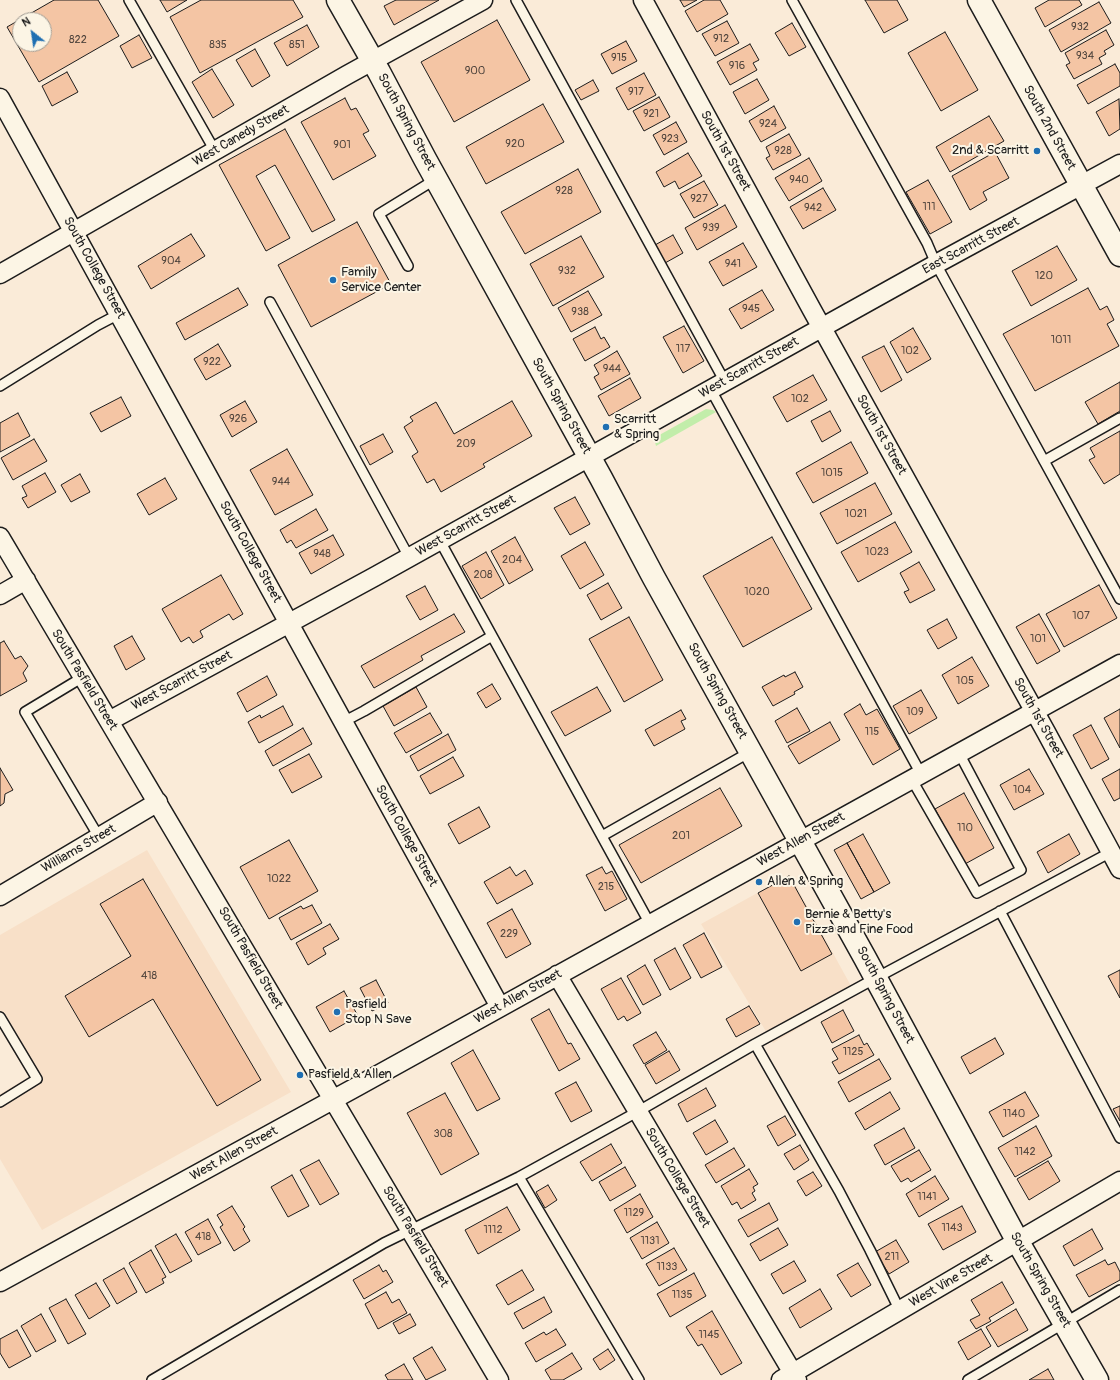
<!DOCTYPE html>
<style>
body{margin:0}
#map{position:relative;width:1120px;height:1380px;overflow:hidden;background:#faebd8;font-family:Pangolin,sans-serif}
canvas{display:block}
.north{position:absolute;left:12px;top:12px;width:40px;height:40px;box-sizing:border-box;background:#fcf5e5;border:1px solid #a29e95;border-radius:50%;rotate:330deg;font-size:11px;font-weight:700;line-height:16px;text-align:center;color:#1c1c1c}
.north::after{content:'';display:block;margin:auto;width:14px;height:18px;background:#1f6fb2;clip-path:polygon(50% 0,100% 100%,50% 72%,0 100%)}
</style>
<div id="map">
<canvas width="1120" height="1380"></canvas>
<div class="north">N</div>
</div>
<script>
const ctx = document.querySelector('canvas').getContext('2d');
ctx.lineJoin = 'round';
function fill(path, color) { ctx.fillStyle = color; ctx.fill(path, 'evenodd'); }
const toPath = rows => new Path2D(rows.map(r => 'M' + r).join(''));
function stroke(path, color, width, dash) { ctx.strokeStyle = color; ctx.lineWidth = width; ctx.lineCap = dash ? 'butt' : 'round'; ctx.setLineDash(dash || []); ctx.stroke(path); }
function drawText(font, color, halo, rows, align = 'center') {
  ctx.font = font + ' Pangolin,sans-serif'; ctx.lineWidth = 4; ctx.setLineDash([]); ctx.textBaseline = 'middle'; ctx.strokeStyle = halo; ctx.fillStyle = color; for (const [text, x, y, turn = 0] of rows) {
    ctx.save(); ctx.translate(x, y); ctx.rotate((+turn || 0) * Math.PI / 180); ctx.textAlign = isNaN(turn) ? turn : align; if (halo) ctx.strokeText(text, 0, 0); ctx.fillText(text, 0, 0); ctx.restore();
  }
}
fill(toPath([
 [147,850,291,1092,42,1230,0,1159,0,1094,29,1077,0,1029,0,935],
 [790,875,856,995,773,1043,701,924]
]), '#f8e0c8');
fill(toPath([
 [706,409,713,410,716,412,656,446,654,438]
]), '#c2edaa');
const building = toPath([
 [54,0,98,0,119,36,39,82,7,27,54,0],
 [20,20,44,20,44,44,20,44,20,20],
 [160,0,187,0,167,12,160,0],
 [201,0,293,0,303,17,200,73,170,17,201,0],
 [396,0,439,0,394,25,384,6,396,0],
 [680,0,697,0,684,7,680,0],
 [704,0,720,0,728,14,697,32,685,11,704,0],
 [865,0,897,0,908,20,884,33,865,0],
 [1049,0,1079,0,1082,5,1045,27,1035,8,1049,0],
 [1099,2,1111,23,1061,52,1049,30,1099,2],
 [497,20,530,80,454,122,421,62,497,20],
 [727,21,739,43,715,56,702,34,727,21],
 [792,23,806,47,789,56,775,33,792,23],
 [307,25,319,47,287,66,274,43,307,25],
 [1106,30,1114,45,1104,51,1106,54,1099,58,1102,64,1074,79,1066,65,1070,63,1065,53,1106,30],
 [945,32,978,90,941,111,908,53,945,32],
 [139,35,152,58,132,68,120,46,139,35],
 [626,41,637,61,612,74,601,54,626,41],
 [750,44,759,60,753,63,757,70,730,85,717,62,750,44],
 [255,49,270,76,252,87,236,60,255,49],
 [1115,64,1120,73,1120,86,1088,104,1077,85,1115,64],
 [212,69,234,105,213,118,192,82,212,69],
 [67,72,78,92,52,106,42,86,67,72],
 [644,73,656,95,628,110,616,88,644,73],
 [757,79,769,100,745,114,733,92,757,79],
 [593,80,599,91,581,100,575,90,593,80],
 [659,97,670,117,644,131,633,111,659,97],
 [345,98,351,110,356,108,369,131,363,134,376,156,333,180,301,122,345,98],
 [1119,99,1120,129,1109,136,1096,112,1119,99],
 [543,104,564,142,486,184,466,147,543,104],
 [774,106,786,128,761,142,749,121,774,106],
 [989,116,1004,141,950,172,936,147,989,116],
 [676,122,687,142,664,155,653,135,676,122],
 [285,129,335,220,312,232,275,165,256,176,290,238,266,251,219,165,285,129],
 [789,134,801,155,773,170,766,158,770,156,766,147,789,134],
 [995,152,1009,178,983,192,987,200,970,210,952,176,995,152],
 [688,153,702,176,679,189,675,181,664,187,656,172,688,153],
 [809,158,822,181,789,201,775,178,809,158],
 [578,169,601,212,525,254,501,212,578,169],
 [928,180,952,222,930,234,906,192,928,180],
 [704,181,718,205,694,218,680,194,704,181],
 [823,188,836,210,803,229,790,207,823,188],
 [725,205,737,227,697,250,685,228,725,205],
 [357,222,391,284,311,327,278,265,357,222],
 [191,234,205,256,151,289,138,266,191,234],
 [673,235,683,253,665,263,655,245,673,235],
 [581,236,604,277,553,306,530,264,581,236],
 [743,243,757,267,723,286,709,262,743,243],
 [1057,246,1077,280,1031,306,1012,271,1057,246],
 [238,288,248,305,185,340,176,323,238,288],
 [1088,288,1100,310,1107,306,1114,320,1107,324,1119,346,1035,391,1003,334,1088,288],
 [762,290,774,310,741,329,729,309,762,290],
 [588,291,602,315,571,332,558,308,588,291],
 [684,326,704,361,683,373,663,337,684,326],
 [595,327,601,339,604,337,610,347,585,361,573,339,595,327],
 [913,328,931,359,907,373,890,342,913,328],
 [218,344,231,366,206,380,194,359,218,344],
 [884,346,902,380,881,392,862,357,884,346],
 [617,351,630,374,601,390,594,377,599,374,594,365,617,351],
 [813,375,827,400,787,422,773,397,813,375],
 [630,378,641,398,609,416,598,396,630,378],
 [1120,382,1120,411,1098,424,1085,402,1120,382],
 [121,397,131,416,101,432,90,413,121,397],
 [245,401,257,422,232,437,220,415,245,401],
 [512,401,532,436,483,464,485,467,441,492,434,479,427,483,412,456,418,452,404,427,413,421,410,417,436,402,454,434,512,401],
 [830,411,841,431,822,442,811,421,830,411],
 [18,413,30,436,0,452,0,423,18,413],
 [1120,431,1120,474,1104,484,1089,460,1095,457,1090,448,1120,431],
 [383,434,393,452,370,465,360,446,383,434],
 [34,439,47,461,13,480,1,458,34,439],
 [851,442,868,473,813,503,796,473,851,442],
 [287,449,313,495,275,515,250,470,287,449],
 [45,473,56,492,28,508,22,498,27,496,22,486,45,473],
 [80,474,90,492,71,502,61,485,80,474],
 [165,478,177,499,149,515,137,494,165,478],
 [875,483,892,514,837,544,820,513,875,483],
 [575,497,590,524,570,535,554,508,575,497],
 [316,509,328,530,296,548,291,540,287,543,280,530,316,509],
 [895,522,912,552,858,582,841,552,895,522],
 [333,535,344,555,311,574,299,553,333,535],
 [515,537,533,570,509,584,491,551,515,537],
 [772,537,812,609,743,647,703,576,772,537],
 [585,542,604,575,580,589,561,556,585,542],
 [486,552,504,585,481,599,462,566,486,552],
 [919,562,935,590,910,603,904,592,909,590,900,573,919,562],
 [221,575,243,614,233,620,229,614,200,631,203,637,193,643,189,637,181,642,162,609,221,575],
 [608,583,622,608,601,620,587,595,608,583],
 [1099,585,1117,618,1064,647,1046,614,1099,585],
 [425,586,438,610,420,620,406,596,425,586],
 [454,614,465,632,421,656,423,660,374,688,361,666,454,614],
 [1039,614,1060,651,1037,664,1016,627,1039,614],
 [629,617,663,680,624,702,589,639,629,617],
 [947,619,957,638,938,649,927,630,947,619],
 [132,636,145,659,126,670,114,646,132,636],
 [4,641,15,659,21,656,28,666,23,673,27,681,0,696,0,643,4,641],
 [972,657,989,686,958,704,942,675,972,657],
 [795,672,803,687,794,692,795,694,773,706,762,687,784,675,785,677,795,672],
 [267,676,277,695,247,712,237,693,267,676],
 [492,684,501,699,486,708,477,693,492,684],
 [416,687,427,707,394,726,383,706,416,687],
 [597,687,611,711,565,736,551,712,597,687],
 [921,690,937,718,909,734,893,706,921,690],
 [860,704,866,715,877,709,900,749,873,765,844,714,860,704],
 [283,706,293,725,259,743,248,722,260,715,261,718,283,706],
 [797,708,810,731,787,743,775,721,797,708],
 [1120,709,1120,748,1104,718,1120,709],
 [681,710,686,719,681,721,685,729,654,746,645,730,681,710],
 [430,713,442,733,406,753,394,733,430,713],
 [830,722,840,740,799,764,788,746,830,722],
 [1091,725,1109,759,1091,769,1073,735,1091,725],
 [303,728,312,744,273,766,265,751,303,728],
 [448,734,456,750,418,771,410,756,448,734],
 [309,754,322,777,292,793,279,770,309,754],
 [453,757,464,776,430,794,420,776,453,757],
 [0,768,13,790,5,794,4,803,0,806,0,768],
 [1029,769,1044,794,1014,810,1000,785,1029,769],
 [1120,769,1120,798,1114,801,1102,779,1120,769],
 [720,788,742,826,641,883,619,845,720,788],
 [964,793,994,848,965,864,935,809,964,793],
 [479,807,490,827,459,844,448,824,479,807],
 [863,834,890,883,874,892,847,843,863,834],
 [1069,834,1080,854,1048,873,1037,852,1069,834],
 [289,840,318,891,269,919,240,867,289,840],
 [847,843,874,892,861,899,834,850,847,843],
 [510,867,516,876,525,870,533,884,497,904,484,882,510,867],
 [602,867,606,874,612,871,627,899,605,911,586,875,602,867],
 [789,876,832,954,801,971,758,893,789,876],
 [143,879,261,1080,217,1106,153,999,89,1037,65,996,131,956,100,904,143,879],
 [312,905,322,923,291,940,279,918,301,906,303,909,312,905],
 [512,909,531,944,506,958,487,923,512,909],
 [330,924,339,939,323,948,326,954,308,965,296,943,330,924],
 [704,933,722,967,701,978,683,945,704,933],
 [675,948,691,978,670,990,654,960,675,948],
 [645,965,661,995,643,1005,627,976,645,965],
 [1120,970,1120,998,1108,976,1120,970],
 [621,978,641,1013,627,1021,624,1016,618,1020,601,989,621,978],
 [376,980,388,1003,372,1011,360,988,376,980],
 [344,991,358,1016,330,1032,316,1007,344,991],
 [749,1006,760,1024,736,1037,726,1019,749,1006],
 [549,1009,568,1044,571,1043,580,1059,559,1071,531,1019,549,1009],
 [843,1010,854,1031,832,1043,821,1022,843,1010],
 [656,1032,667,1050,644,1064,633,1045,656,1032],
 [859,1035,864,1045,867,1043,874,1055,839,1074,832,1062,838,1059,832,1049,859,1035],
 [995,1038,1004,1054,970,1074,961,1057,995,1038],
 [473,1050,500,1099,477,1111,451,1063,473,1050],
 [669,1051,680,1070,656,1084,645,1065,669,1051],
 [879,1059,891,1079,849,1102,838,1082,879,1059],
 [576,1082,592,1111,571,1122,555,1093,576,1082],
 [706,1088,716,1106,687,1122,678,1104,706,1088],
 [890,1092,900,1109,865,1130,855,1113,890,1092],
 [1025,1092,1039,1116,1003,1137,989,1112,1025,1092],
 [445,1093,479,1154,441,1175,407,1113,445,1093],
 [1120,1106,1120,1121,1113,1109,1120,1106],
 [785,1116,796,1135,778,1146,767,1126,785,1116],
 [715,1120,728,1142,706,1155,693,1133,715,1120],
 [1036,1126,1052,1156,1015,1177,998,1148,1036,1126],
 [904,1128,915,1148,885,1165,874,1145,904,1128],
 [611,1144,622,1163,592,1181,580,1162,611,1144],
 [800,1145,809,1160,794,1170,784,1154,800,1145],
 [734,1148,745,1166,716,1183,705,1165,734,1148],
 [919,1150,931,1170,911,1182,908,1178,901,1182,891,1166,919,1150],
 [319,1160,339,1194,320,1205,300,1170,319,1160],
 [1048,1161,1060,1181,1029,1200,1017,1179,1048,1161],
 [625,1167,636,1186,610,1201,599,1182,625,1167],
 [749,1169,758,1184,753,1187,755,1191,752,1193,756,1200,741,1209,737,1202,732,1205,721,1186,749,1169],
 [813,1172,822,1186,806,1196,797,1181,813,1172],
 [292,1175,309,1206,288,1217,271,1187,292,1175],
 [935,1176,949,1199,919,1217,906,1194,935,1176],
 [548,1185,557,1200,545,1208,536,1192,548,1185],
 [640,1194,653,1217,627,1233,614,1210,640,1194],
 [769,1203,778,1220,748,1237,738,1220,769,1203],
 [232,1206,245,1227,243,1229,250,1241,234,1251,220,1227,223,1225,217,1215,232,1206],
 [962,1206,976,1232,943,1250,928,1224,962,1206],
 [507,1207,520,1230,478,1254,465,1230,507,1207],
 [208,1219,221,1243,198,1255,185,1232,208,1219],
 [657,1222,669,1243,642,1259,630,1238,657,1222],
 [778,1228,788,1245,760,1261,750,1244,778,1228],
 [1092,1229,1103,1249,1074,1266,1063,1246,1092,1229],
 [176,1234,192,1261,170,1273,155,1246,176,1234],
 [896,1240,909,1262,889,1274,875,1252,896,1240],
 [674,1248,687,1270,659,1286,646,1264,674,1248],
 [151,1250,166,1277,162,1279,164,1283,146,1293,129,1263,151,1250],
 [1105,1260,1108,1265,1115,1262,1120,1272,1120,1280,1089,1297,1076,1275,1105,1260],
 [794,1261,806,1281,783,1294,771,1274,794,1261],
 [858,1263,871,1285,851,1297,837,1275,858,1263],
 [379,1265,383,1272,386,1270,393,1282,364,1299,353,1280,379,1265],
 [124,1268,137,1292,117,1304,103,1280,124,1268],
 [522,1270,534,1290,508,1305,496,1285,522,1270],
 [694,1273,706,1296,670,1317,657,1294,694,1273],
 [1002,1282,1014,1303,989,1318,991,1321,976,1329,970,1320,980,1315,971,1300,1002,1282],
 [96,1283,110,1306,89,1319,75,1295,96,1283],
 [820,1289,832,1309,800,1328,789,1308,820,1289],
 [386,1292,392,1303,399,1299,407,1313,378,1329,365,1304,386,1292],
 [544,1297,552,1312,523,1329,514,1313,544,1297],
 [66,1299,86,1334,68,1344,49,1308,66,1299],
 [1016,1309,1028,1330,998,1347,986,1327,1016,1309],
 [712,1311,742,1363,721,1375,702,1344,698,1346,686,1327,712,1311],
 [41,1314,56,1341,36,1352,21,1326,41,1314],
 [410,1314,416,1325,399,1334,393,1323,410,1314],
 [556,1329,566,1345,536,1362,525,1343,544,1332,546,1335,556,1329],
 [981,1329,991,1346,968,1360,958,1342,981,1329],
 [17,1330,31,1356,9,1368,0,1353,0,1339,17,1330],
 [432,1347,446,1370,426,1380,413,1358,432,1347],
 [608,1349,615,1360,600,1370,593,1359,608,1349],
 [572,1353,582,1369,563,1380,551,1380,545,1370,572,1353],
 [404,1364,413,1380,388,1380,385,1375,404,1364],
 [1048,1369,1054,1380,1029,1380,1048,1369]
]);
fill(building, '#f4c5a4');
stroke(building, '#1c1c1c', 1);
const lane = toPath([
 [129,0,215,151],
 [516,0,725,382],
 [792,0,927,243,936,264,948,286,1120,599],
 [408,266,379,214,436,179],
 [270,302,409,557],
 [0,386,98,325,119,314],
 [711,390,921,774],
 [1044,461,1120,418],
 [440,541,650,924],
 [83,677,25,712,99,837],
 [343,722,364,711,492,636],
 [912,780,977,893,1021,870,959,753],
 [602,836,750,752],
 [1000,911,1120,1138],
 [0,1017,37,1079,0,1102],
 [755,1044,839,1191,870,1250,900,1311],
 [519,1177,639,1380],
 [152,1380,384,1243,519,1177,637,1112,755,1044,876,978,1111,852],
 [968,1380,1120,1290]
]);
const street = toPath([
 [643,0,812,310,1046,732,1120,869],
 [0,98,500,1007],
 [0,274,347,75,483,0],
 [0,537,499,1380],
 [0,595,26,580],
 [109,721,374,577,936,264,1120,164],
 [0,896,158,802],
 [557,975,797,1380],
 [0,1282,358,1086,1120,664],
 [781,1380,1120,1181]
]);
const secondary = toPath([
 [338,0,379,72,425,159,601,478,654,578,865,958,1018,1242,1097,1380],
 [979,0,1120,255]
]);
stroke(lane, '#1c1c1c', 12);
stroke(street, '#1c1c1c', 21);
stroke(secondary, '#1c1c1c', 25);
stroke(lane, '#fcf5e5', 9);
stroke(street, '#fcf5e5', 18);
stroke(secondary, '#fcf5e5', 22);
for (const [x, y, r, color] of [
 [1037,151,4,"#1f6fb2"],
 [333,280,4,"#1f6fb2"],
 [606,427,4,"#1f6fb2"],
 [759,882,4,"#1f6fb2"],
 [797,922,4,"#1f6fb2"],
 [337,1012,4,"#1f6fb2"],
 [300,1075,4,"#1f6fb2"]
]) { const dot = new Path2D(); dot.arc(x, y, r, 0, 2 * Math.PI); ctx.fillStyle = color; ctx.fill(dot); stroke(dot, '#fcf5e5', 1.5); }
drawText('11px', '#52463e', null, [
 ["932",1080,27],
 ["912",721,39],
 ["822",78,40],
 ["835",218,45],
 ["851",297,45],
 ["934",1085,56],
 ["915",619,58],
 ["916",737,66],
 ["900",475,71],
 ["917",636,92],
 ["921",651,114],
 ["924",768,124],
 ["923",670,139],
 ["920",515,144],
 ["901",342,145],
 ["928",783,151],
 ["940",799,180],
 ["928",564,191],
 ["927",699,199],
 ["111",929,207],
 ["942",813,208],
 ["939",711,228],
 ["904",171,261],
 ["941",733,264],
 ["932",567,271],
 ["120",1044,276],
 ["945",751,309],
 ["938",580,312],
 ["1011",1061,340],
 ["117",683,349],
 ["102",910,351],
 ["922",212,362],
 ["944",612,369],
 ["102",800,399],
 ["926",238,419],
 ["209",466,444],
 ["1015",832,473],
 ["944",281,482],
 ["1021",856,514],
 ["1023",877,552],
 ["948",322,554],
 ["204",512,560],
 ["208",483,575],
 ["1020",757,592],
 ["107",1081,616],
 ["101",1038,639],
 ["105",965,681],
 ["109",915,712],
 ["115",872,732],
 ["104",1022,790],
 ["110",965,828],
 ["201",681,836],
 ["1022",279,879],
 ["215",606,887],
 ["229",509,934],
 ["418",149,976],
 ["1125",853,1052],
 ["1140",1014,1114],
 ["308",443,1134],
 ["1142",1025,1152],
 ["1141",927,1197],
 ["1129",634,1213],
 ["1143",952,1228],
 ["1112",493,1230],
 ["418",203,1237],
 ["1131",650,1241],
 ["211",892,1257],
 ["1133",667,1267],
 ["1135",682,1295],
 ["1145",709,1335]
]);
drawText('13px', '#1c1c1c', '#fcf5e5', [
 ["South Spring Street",406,122,62],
 ["South 2nd Street",1049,128,61],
 ["West Canedy Street",241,136,-30],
 ["South 1st Street",725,151,61],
 ["East Scarritt Street",971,246,-28],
 ["South College Street",94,268,61],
 ["West Scarritt Street",749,368,-29],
 ["South Spring Street",561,406,61],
 ["South 1st Street",881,435,61],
 ["West Scarritt Street",466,526,-29],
 ["South College Street",250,552,61],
 ["South Pasfield Street",84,680,59],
 ["West Scarritt Street",182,681,-28],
 ["South Spring Street",717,691,61],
 ["South 1st Street",1038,718,61],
 ["South College Street",406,836,61],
 ["West Allen Street",801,840,-29],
 ["Williams Street",79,849,-30],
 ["South Pasfield Street",250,958,60],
 ["South Spring Street",885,995,62],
 ["West Allen Street",518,997,-29],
 ["West Allen Street",234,1154,-29],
 ["South College Street",677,1178,59],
 ["South Pasfield Street",415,1237,59],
 ["South Spring Street",1040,1280,60],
 ["West Vine Street",951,1281,-30]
]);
drawText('13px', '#1c1c1c', '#fcf5e5', [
 ["2nd & Scarritt",1029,151,"right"],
 ["Family",341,273],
 ["Service Center",341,288],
 ["Scarritt",614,420],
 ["& Spring",614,435],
 ["Allen & Spring",767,882],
 ["Bernie & Betty's",805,915],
 ["Pizza and Fine Food",805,930],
 ["Pasfield",345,1005],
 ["Stop N Save",345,1020],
 ["Pasfield & Allen",308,1075]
], 'left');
</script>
